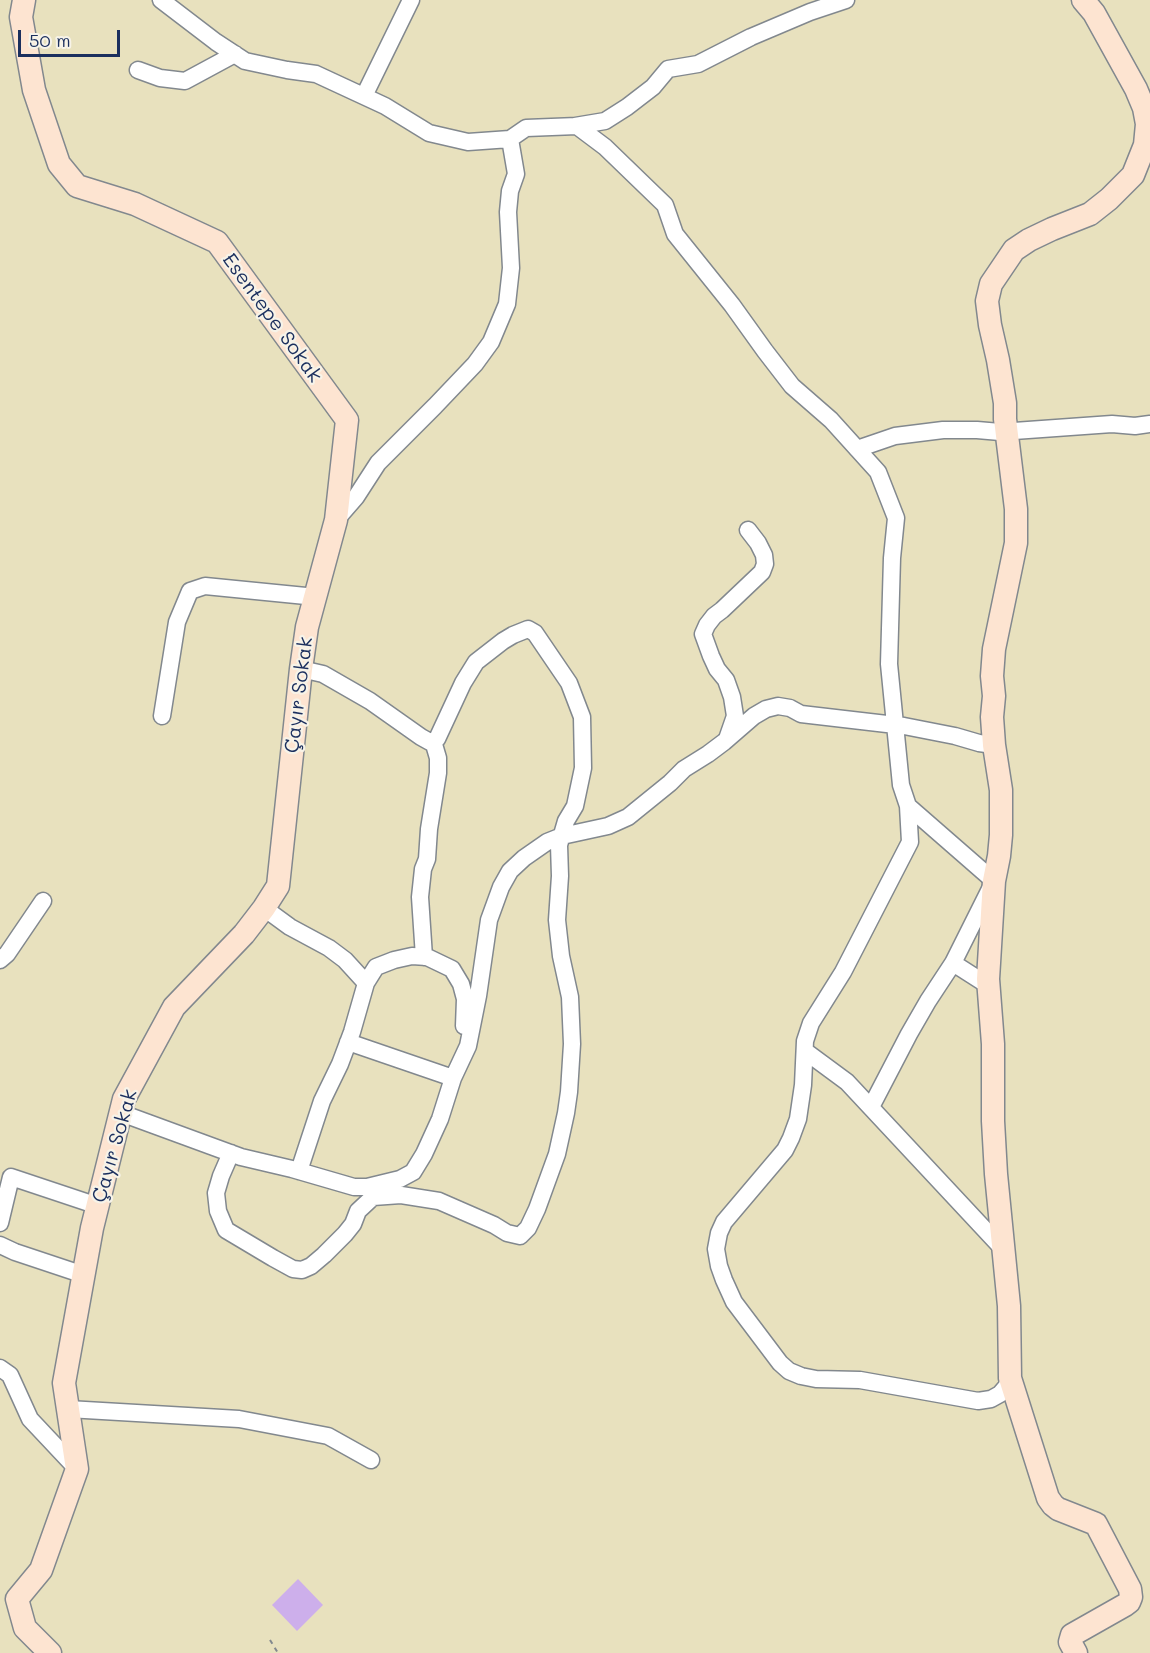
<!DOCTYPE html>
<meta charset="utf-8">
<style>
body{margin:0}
#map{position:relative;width:1150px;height:1653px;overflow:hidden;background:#e8e1be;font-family:Mali,sans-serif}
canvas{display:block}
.scale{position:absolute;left:18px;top:30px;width:102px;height:27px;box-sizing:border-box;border:3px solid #1b2f5e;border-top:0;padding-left:8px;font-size:18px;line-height:21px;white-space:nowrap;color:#1b2f5e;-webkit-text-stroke:4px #f7f3e8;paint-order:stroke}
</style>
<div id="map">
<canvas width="1150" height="1653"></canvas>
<div class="scale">50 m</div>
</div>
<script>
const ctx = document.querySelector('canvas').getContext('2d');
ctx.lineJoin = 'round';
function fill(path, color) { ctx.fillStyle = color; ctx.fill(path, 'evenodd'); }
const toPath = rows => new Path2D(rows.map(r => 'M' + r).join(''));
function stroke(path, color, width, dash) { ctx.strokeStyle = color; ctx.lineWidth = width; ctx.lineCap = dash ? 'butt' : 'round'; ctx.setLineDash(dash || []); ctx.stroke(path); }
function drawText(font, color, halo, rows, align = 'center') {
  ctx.font = font + ' Mali,sans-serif'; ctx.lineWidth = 4.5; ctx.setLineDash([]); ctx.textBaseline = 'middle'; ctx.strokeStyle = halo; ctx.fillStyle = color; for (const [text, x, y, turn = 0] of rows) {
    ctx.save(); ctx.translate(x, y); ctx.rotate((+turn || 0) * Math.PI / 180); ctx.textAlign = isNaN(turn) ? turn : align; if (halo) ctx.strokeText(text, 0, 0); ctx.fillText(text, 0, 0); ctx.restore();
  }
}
fill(toPath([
 [298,1579,323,1605,297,1631,272,1605]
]), '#cdafeb');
const street = toPath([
 [161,0,216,42,245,61,287,70,316,74,385,106,429,133,468,142,510,139],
 [138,70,160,78,185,81,235,54],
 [364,96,411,0],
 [575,126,605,121,627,107,653,87,668,69,698,64,751,37,810,12,846,0],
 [857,449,895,436,943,430,977,430,1000,432,1112,424,1135,426,1150,424],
 [336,520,356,497,378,463,435,406,475,364,491,342,507,304,511,268,508,212,510,191,516,174,510,139,526,128,577,126,605,147,665,205,675,234,732,305,765,351,792,386,831,420,878,472,896,518,892,558,889,664,901,785,908,806,910,842,843,972,811,1023,805,1041,803,1085,798,1119,791,1138,785,1150,724,1222,719,1233,716,1249,719,1266,724,1280,734,1302,780,1363,789,1371,801,1376,816,1379,860,1380,978,1401,991,1399,1000,1394,1006,1387,1010,1378],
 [301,669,323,674,370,701,421,737,430,742,433,741],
 [162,716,177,622,190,591,205,586,316,597],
 [727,739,735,716,732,697,726,680,717,669,711,656,703,634,707,625,714,616,722,610,762,572,765,564,764,555,758,543,748,530],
 [264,908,290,927,329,948,345,960,366,983],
 [424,957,420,897,423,869,427,859,429,829,438,773,438,758,433,741],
 [0,960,7,954,43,901],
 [953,963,989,986],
 [348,1042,453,1078],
 [805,1051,847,1082,1002,1248],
 [871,1107,909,1034,928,1001,953,963,994,881,908,806],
 [121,1113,241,1157,292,1169,354,1187,367,1187,400,1179,413,1172,424,1154,440,1119,453,1078,468,1046,478,996,489,920,501,887,510,871,524,858,547,842,562,836,608,826,628,817,670,783,684,769,708,754,724,742,754,716,766,709,778,706,790,708,801,714,904,726,955,736,979,743,994,745],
 [231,1153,221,1176,216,1193,218,1211,226,1230,273,1258,293,1269,302,1270,311,1266,324,1255,345,1234,353,1224,358,1211,373,1197,401,1195,439,1201,494,1225,507,1233,520,1236,528,1228,537,1209,557,1154,566,1113,569,1092,572,1044,570,997,561,956,557,920,560,876,559,845,566,821,575,806,583,768,582,717,569,683,535,633,528,629,513,635,503,641,476,662,463,683,437,739,433,741],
 [299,1171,322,1101,340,1064,352,1032,366,983,376,967,394,960,412,956,427,957,452,969,461,984,465,999,464,1026],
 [0,1223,11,1177,98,1206],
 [0,1245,15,1252,84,1275],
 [0,1368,10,1375,30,1419,77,1469],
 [68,1409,239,1419,328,1436,371,1460]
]);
const secondary = toPath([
 [24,0,21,17,34,90,59,164,77,186,135,204,217,242,347,420,336,520,307,627,301,669,278,886,264,908,244,934,174,1007,124,1099,92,1228,64,1383,77,1469,41,1570,17,1599,25,1628,50,1653],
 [1076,1653,1070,1642,1072,1635,1125,1605,1129,1602,1131,1597,1130,1589,1096,1524,1058,1509,1053,1505,1048,1498,1010,1378,1009,1306,996,1174,993,1121,993,1044,988,979,994,881,999,856,1001,835,1001,790,994,745,992,717,994,696,992,676,994,649,1016,543,1016,509,1005,419,1005,403,998,360,990,325,987,301,991,284,1014,250,1029,240,1052,229,1090,214,1109,199,1133,175,1145,145,1147,124,1144,108,1136,89,1094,13,1083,0]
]);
stroke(street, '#82888e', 19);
stroke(secondary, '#82888e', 25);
stroke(toPath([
 [270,1640,278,1653]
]), '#82888e', 2, [4.5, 4.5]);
stroke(street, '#fff', 16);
stroke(secondary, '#fde4d1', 22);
drawText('20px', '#1b2f5e', '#f7f3e8', [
 ["Esentepe Sokak",272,318,54],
 ["Çayır Sokak",299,695,-83],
 ["Çayır Sokak",115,1146,-74]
]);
</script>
